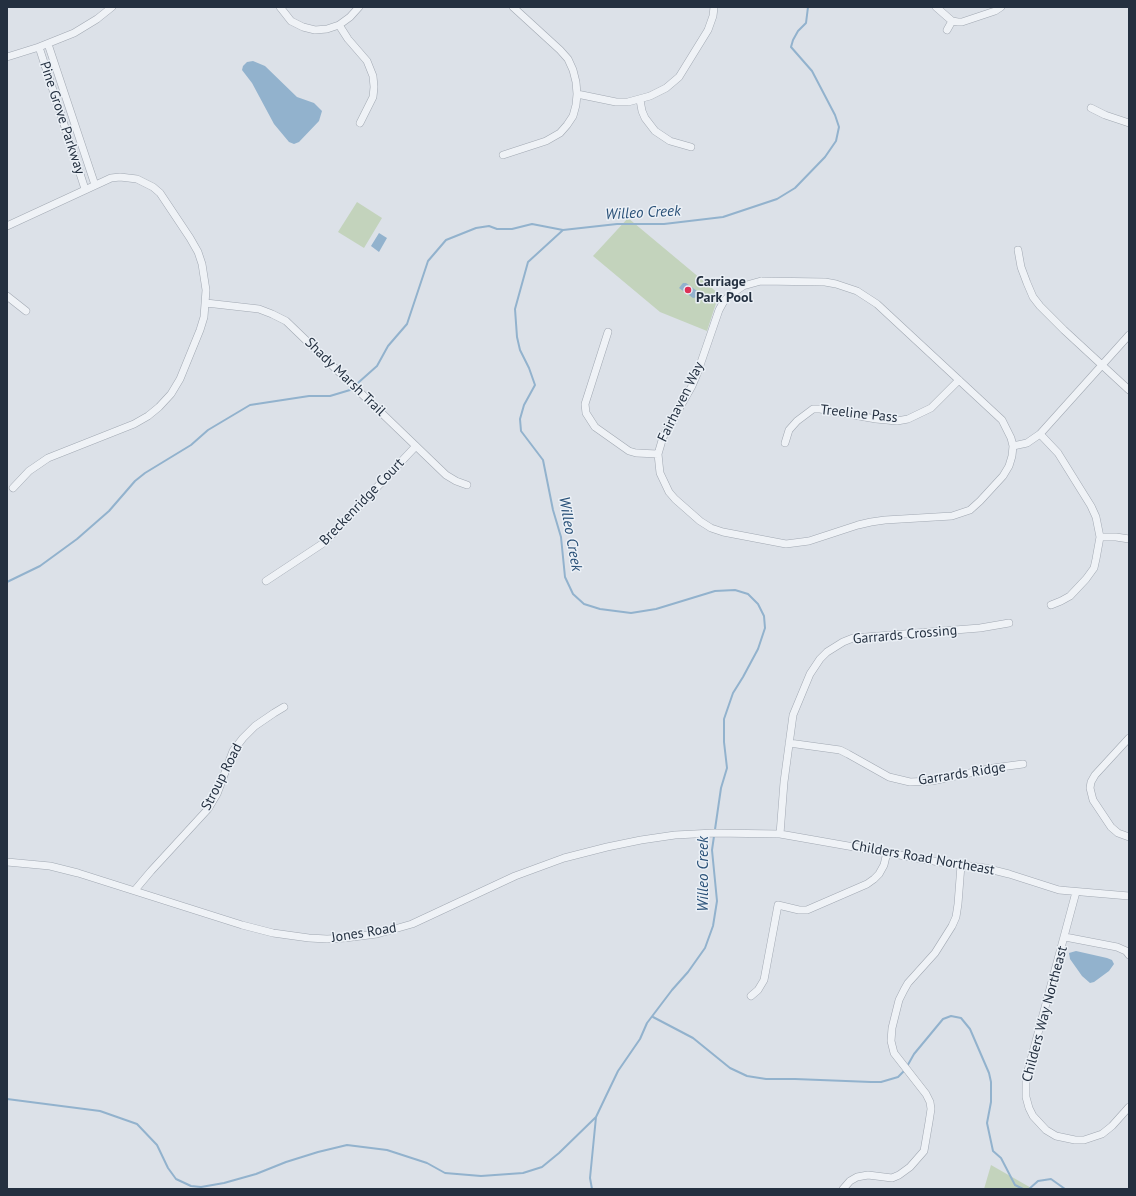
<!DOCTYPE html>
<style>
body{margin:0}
#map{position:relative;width:1136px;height:1196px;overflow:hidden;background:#dce1e8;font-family:"PT Sans",sans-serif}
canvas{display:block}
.frame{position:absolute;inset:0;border:8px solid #243040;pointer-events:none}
</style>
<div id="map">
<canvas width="1136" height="1196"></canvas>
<div class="frame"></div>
</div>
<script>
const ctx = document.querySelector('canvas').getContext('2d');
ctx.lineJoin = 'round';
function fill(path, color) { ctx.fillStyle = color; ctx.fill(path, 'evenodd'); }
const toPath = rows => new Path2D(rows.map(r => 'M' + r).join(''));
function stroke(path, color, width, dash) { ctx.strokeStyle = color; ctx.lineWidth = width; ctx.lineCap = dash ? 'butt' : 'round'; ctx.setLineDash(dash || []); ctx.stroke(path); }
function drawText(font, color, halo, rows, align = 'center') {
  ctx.font = font + ' "PT Sans",sans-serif'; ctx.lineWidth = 3; ctx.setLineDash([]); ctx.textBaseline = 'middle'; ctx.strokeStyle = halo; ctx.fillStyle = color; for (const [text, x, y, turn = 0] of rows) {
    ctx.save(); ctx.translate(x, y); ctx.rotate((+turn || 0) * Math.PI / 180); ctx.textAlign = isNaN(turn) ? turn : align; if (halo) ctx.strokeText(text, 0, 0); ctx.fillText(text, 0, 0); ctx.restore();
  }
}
fill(toPath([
 [357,202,382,218,364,248,338,232],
 [628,218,719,294,707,331,660,312,593,256],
 [991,1165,1033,1189,984,1189]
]), '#c3d3bc');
fill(toPath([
 [253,61,265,66,297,97,314,103,322,111,319,121,299,142,294,144,289,142,274,124,252,83,242,70,243,66,247,62],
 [379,233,387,238,379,252,371,246],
 [683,283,686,283,697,291,699,294,698,297,693,298,679,288],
 [1076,951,1107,958,1112,960,1114,964,1109,971,1094,982,1090,983,1082,976,1070,959,1069,953]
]), '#92b2cd');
stroke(toPath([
 [7,582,40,566,77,539,109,511,135,481,145,473,191,445,208,430,250,405,309,396,330,396,350,390,377,366,388,346,407,324,428,261,446,240,476,228,489,226,497,229,512,229,532,224,563,230],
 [653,1017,693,1038,730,1068,747,1076,766,1079,795,1079,871,1082,881,1082,898,1077,905,1070,914,1054,943,1019,951,1016,961,1018,970,1029,989,1073,991,1082,991,1102,987,1123,993,1151,1001,1158,1015,1185,1023,1189],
 [7,1099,100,1111,137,1124,157,1145,168,1168,176,1179,191,1186,201,1187,224,1183,256,1174,286,1162,318,1152,347,1145,387,1150,427,1163,445,1173,481,1176,523,1173,542,1167,559,1153,596,1117],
 [592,1189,590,1178,596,1117,606,1096,618,1071,640,1039,647,1023,672,990,688,972,705,948,713,926,717,901,712,850,721,788,727,768,724,742,724,719,733,693,743,677,758,649,765,628,764,616,758,604,748,594,735,590,715,591,656,609,631,613,600,609,584,604,573,594,565,577,561,537,553,510,543,460,521,431,520,419,524,405,535,385,529,368,520,350,517,337,515,309,528,262,563,230,617,224,664,224,723,217,777,199,795,188,825,157,836,141,839,127,835,115,812,71,791,47,793,40,798,31,806,23,808,7],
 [1029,1189,1038,1181,1051,1179,1065,1189]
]), '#92b2cd', 2);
const minor = toPath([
 [280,7,291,21,303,27,315,30,327,29,339,25,350,17,359,7],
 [936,7,952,21,958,22,962,22,995,11,1001,7],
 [339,25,348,39,367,61,373,76,374,87,373,97,360,123],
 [947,30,952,21],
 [48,44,95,185],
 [39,47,85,189],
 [7,57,39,47,74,33,97,19,112,7],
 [577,94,616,102,628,102,650,96,666,88,679,77,708,30,713,16,714,7],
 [640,100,642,111,645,118,655,131,670,141,691,147],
 [1091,108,1105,115,1129,123],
 [503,155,546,141,560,133,567,125,573,116,576,105,577,94,576,82,573,70,568,59,560,50,513,7],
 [7,226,111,178,120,177,137,179,153,187,160,193,190,238,198,252,202,264,206,290,204,317,200,330,180,379,171,394,159,407,148,416,134,424,48,458,29,471,13,488],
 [1018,250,1021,267,1027,283,1033,297,1040,306,1064,330,1129,390],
 [761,281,825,282,836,284,857,291,877,304,1002,420,1011,438,1013,446,1012,456,1009,466,1003,476,980,501,970,510,952,516,885,520,871,522,858,525,809,541,786,544,723,532,711,528,700,521,675,499,669,492,660,473,658,454,663,437,692,386,697,374,719,310,724,301,730,295,743,286,761,281],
 [7,296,26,311],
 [206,303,259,309,272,314,286,321,446,475,456,481,467,485],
 [608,332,585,404,586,413,595,427,629,451,636,453,658,454],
 [1040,434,1058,453,1091,506,1096,517,1100,537,1096,559,1094,568,1086,579,1070,596,1061,601,1051,605],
 [785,443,789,430,797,421,813,409,820,409,876,419,897,421,908,419,931,408,959,380],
 [1013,446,1027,443,1040,434,1129,335],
 [1100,537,1116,537,1129,539],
 [266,581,325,542,416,446],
 [1129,738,1095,775,1091,782,1090,788,1093,800,1111,827,1118,833,1129,837],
 [789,743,840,750,848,754,889,777,910,782,932,781,993,768,1023,764],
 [780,834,784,782,793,715,810,674,820,659,827,652,843,642,853,638,980,628,1009,623],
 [7,862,50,866,78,873,242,925,273,933,309,938,327,939,345,938,377,934,412,924,515,876,564,858,607,847,641,840,675,835,714,833,780,834,939,862,985,868,1009,874,1059,890,1129,896],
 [135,890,151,871,208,809,217,794,233,751,243,738,255,726,274,713,284,707],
 [1076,892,1026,1078,1026,1097,1029,1108,1033,1116,1046,1130,1056,1136,1075,1140,1084,1140,1102,1134,1112,1126,1129,1107],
 [1065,937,1117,947,1126,951,1129,955],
 [751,996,758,990,764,980,778,905,799,910,807,910,867,884,874,879,879,874,884,865,887,852],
 [843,1189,850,1181,857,1177,868,1175,892,1178,899,1175,910,1167,924,1151,929,1122,931,1109,930,1102,926,1094,894,1053,891,1041,892,1028,899,1000,904,990,908,983,935,953,952,926,956,917,958,904,961,865]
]);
stroke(minor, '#a1a8b2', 8);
stroke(minor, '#eff2f6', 7);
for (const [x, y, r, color] of [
 [688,290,4,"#dd3155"]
]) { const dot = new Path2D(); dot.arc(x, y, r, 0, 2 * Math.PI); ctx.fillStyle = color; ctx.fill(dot); stroke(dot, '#ebf0f6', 1.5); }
drawText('14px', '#243040', '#ebf0f6', [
 ["Pine Grove Parkway",62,118,72],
 ["Shady Marsh Trail",345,377,44],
 ["Fairhaven Way",681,402,-64],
 ["Treeline Pass",859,414,6],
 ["Breckenridge Court",362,502,-46],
 ["Garrards Crossing",905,635,-5],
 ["Garrards Ridge",962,774,-9],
 ["Stroup Road",222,777,-63],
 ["Childers Road Northeast",923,858,10],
 ["Jones Road",364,933,-9],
 ["Childers Way Northeast",1045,1014,-75]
]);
drawText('bold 14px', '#243040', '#ebf0f6', [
 ["Carriage",696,282],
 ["Park Pool",696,298]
], 'left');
drawText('italic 15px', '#2a5178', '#ebf0f6', [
 ["Willeo Creek",643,213,-3],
 ["Willeo Creek",570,534,80],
 ["Willeo Creek",704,874,-90]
]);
</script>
